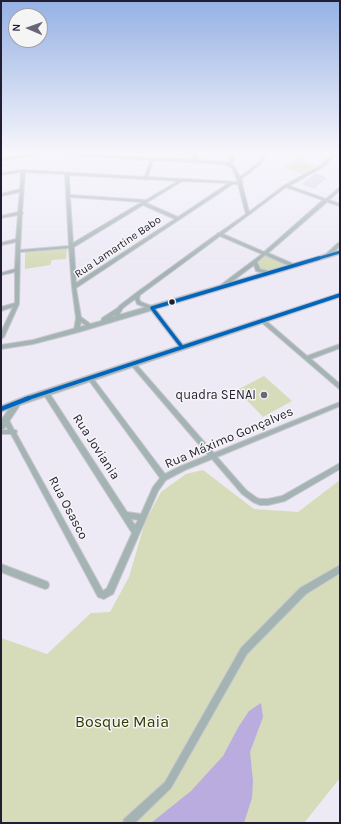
<!DOCTYPE html>
<meta charset="utf-8">
<style>
body{margin:0}
#map{position:relative;width:341px;height:824px;overflow:hidden;background:#edeaf6;font-family:Karla,sans-serif}
canvas{display:block}
.frame{position:absolute;inset:0;border:2px solid #231d32;pointer-events:none}
.north{position:absolute;left:8px;top:8px;width:40px;height:40px;box-sizing:border-box;background:#f5f5f5;border:1px solid #a19fa7;border-radius:50%;rotate:272deg;font-size:11px;font-weight:700;line-height:16px;text-align:center;color:#231d32}
.north::after{content:'';display:block;margin:auto;width:14px;height:18px;background:#6a6577;clip-path:polygon(50% 0,100% 100%,50% 72%,0 100%)}
</style>
<div id="map">
<canvas width="341" height="824"></canvas>
<div class="frame"></div>
<div class="north">N</div>
</div>
<script>
const ctx = document.querySelector('canvas').getContext('2d');
ctx.lineJoin = 'round';
function fill(path, color) { ctx.fillStyle = color; ctx.fill(path, 'evenodd'); }
const toPath = rows => new Path2D(rows.map(r => 'M' + r).join(''));
function stroke(path, color, width, dash) { ctx.strokeStyle = color; ctx.lineWidth = width; ctx.lineCap = dash ? 'butt' : 'round'; ctx.setLineDash(dash || []); ctx.stroke(path); }
function drawText(font, color, halo, rows, align = 'center') {
  ctx.font = font + ' Karla,sans-serif'; ctx.lineWidth = 3; ctx.setLineDash([]); ctx.textBaseline = 'middle'; ctx.strokeStyle = halo; ctx.fillStyle = color; for (const [text, x, y, turn = 0] of rows) {
    ctx.save(); ctx.translate(x, y); ctx.rotate((+turn || 0) * Math.PI / 180); ctx.textAlign = isNaN(turn) ? turn : align; if (halo) ctx.strokeText(text, 0, 0); ctx.fillText(text, 0, 0); ctx.restore();
  }
}
fill(toPath([
 [301,152,313,155,311,157,306,156,301,160,316,167,302,174,284,167,298,158],
 [67,248,66,259,52,260,50,265,25,269,25,252],
 [266,253,291,265,270,272,259,269,256,262],
 [264,376,292,401,263,417,237,390],
 [203,470,254,509,298,512,340,480,340,778,304,823,1,823,1,638,47,654,91,613,110,612,129,577,145,522,161,492,186,474]
]), '#d6dbba');
fill(toPath([
 [261,703,263,717,250,752,253,781,252,798,244,823,151,823,191,791,223,756,239,726,249,711]
]), '#baacdf');
const building = toPath([
 [315,174,326,178,314,188,303,184,315,174]
]);
fill(building, '#d3d2e0');
stroke(building, '#cacbda', 1);
const minor = toPath([
 [46,152,194,160,191,152,195,152,198,160,225,162,228,163,230,161,228,152,232,152,234,161,231,165,234,166,240,177,258,163,264,152,267,152,260,165,241,179,243,183,242,184,249,212,285,185,321,165,335,152,339,152,323,167,289,186,326,199,340,187,340,190,329,200,340,204,340,206,327,202,268,253,296,265,296,267,292,267,265,255,257,262,260,269,273,272,273,274,263,273,256,271,254,265,222,289,218,289,218,287,262,254,220,236,140,295,139,299,141,302,154,307,184,346,185,347,184,348,180,348,150,309,137,304,135,299,123,308,120,313,121,318,120,319,116,319,114,313,119,306,136,293,217,234,218,233,219,233,246,214,238,184,233,184,76,288,81,317,92,325,93,326,92,327,88,327,81,322,79,331,77,332,74,330,76,318,72,287,69,248,20,252,19,304,4,337,1,339,1,332,13,307,1,311,1,307,15,303,15,272,1,275,1,273,15,269,16,242,1,245,1,243,16,239,18,215,1,218,1,216,18,212,20,192,1,196,1,194,20,189,21,172,1,175,1,173,23,170,145,177,150,160,50,154,1,160,1,158,46,152],
 [153,160,224,164,232,168,238,182,148,177,153,160],
 [25,172,65,174,69,246,20,250,22,214,23,213,22,212,25,172],
 [69,175,144,179,146,180,148,179,178,181,146,200,70,195,69,175],
 [182,181,229,183,178,217,146,203,182,181],
 [286,187,323,200,264,252,223,234,286,187],
 [70,197,142,202,73,243,70,197],
 [143,205,175,219,76,283,74,247,143,205],
 [338,243,340,243,340,246,329,257,325,257,325,255,338,243],
 [262,318,264,319,307,356,340,344,340,348,311,359,340,384,340,389,338,388,260,321,259,320,262,318],
 [133,362,135,363,214,453,340,402,340,406,217,457,246,490,257,498,260,499,268,499,282,496,340,463,340,469,285,501,268,505,260,505,253,502,242,494,212,459,185,470,166,480,158,491,113,594,104,599,98,597,11,434,1,434,1,430,8,430,3,420,4,418,8,418,14,430,16,430,17,432,16,433,103,591,107,588,132,533,44,395,43,393,44,391,48,391,127,512,141,514,153,487,160,478,88,379,87,378,88,377,92,377,165,474,181,466,208,455,131,365,130,364,133,362],
 [131,519,138,520,135,525,131,519],
 [1,564,48,582,49,585,48,588,45,589,1,572,1,564],
 [340,565,340,573,306,594,247,654,171,788,135,823,123,823,124,819,165,782,241,648,300,588,340,565]
]);
const tertiary = toPath([
 [340,250,340,254,79,332,33,344,1,349,1,345,33,340,101,321,102,318,116,309,118,308,121,310,112,317,340,250],
 [340,293,340,297,20,405,4,429,1,430,1,420,9,409,1,412,1,406,26,396,340,293]
]);
stroke(minor, '#c9c6d2', 2);
stroke(tertiary, '#c9c6d2', 2);
fill(minor, '#a4b4b3');
fill(tertiary, '#a4b4b3');
stroke(toPath([
 [316,259,340,252]
]), '#0065bd', 2.5);
stroke(toPath([
 [182,347,152,308,319,258],
 [26,399,340,295]
]), '#0065bd', 3.5);
stroke(toPath([
 [1,409,29,398]
]), '#0065bd', 4.5);
const sky = ctx.createLinearGradient(0, 0, 0, 268);
sky.addColorStop(0, '#95b1e4');
sky.addColorStop(0.57, '#f7f6fb');
sky.addColorStop(1, '#f7f6fb00');
ctx.fillStyle = sky;
ctx.fillRect(0, 0, 341, 268);
for (const [x, y, r, color] of [
 [172,302,3.5,"#231d32"],
 [264,395,4,"#6a6577"]
]) { const dot = new Path2D(); dot.arc(x, y, r, 0, 2 * Math.PI); ctx.fillStyle = color; ctx.fill(dot); stroke(dot, '#f5f5f5', 1.5); }
drawText('11px', '#231d32', '#f5f5f5', [
 ["Rua Lamartine Babo",118,247,-34]
]);
drawText('13px', '#231d32', '#f5f5f5', [
 ["quadra SENAI",256,395]
], 'right');
drawText('13px', '#231d32', '#f5f5f5', [
 ["Rua Máximo Gonçalves",229,438,-23],
 ["Rua Joviania",96,447,57],
 ["Rua Osasco",68,508,62]
]);
drawText('16px', '#353b00', '#f5f5f5', [
 ["Bosque Maia",122,722]
]);
</script>
